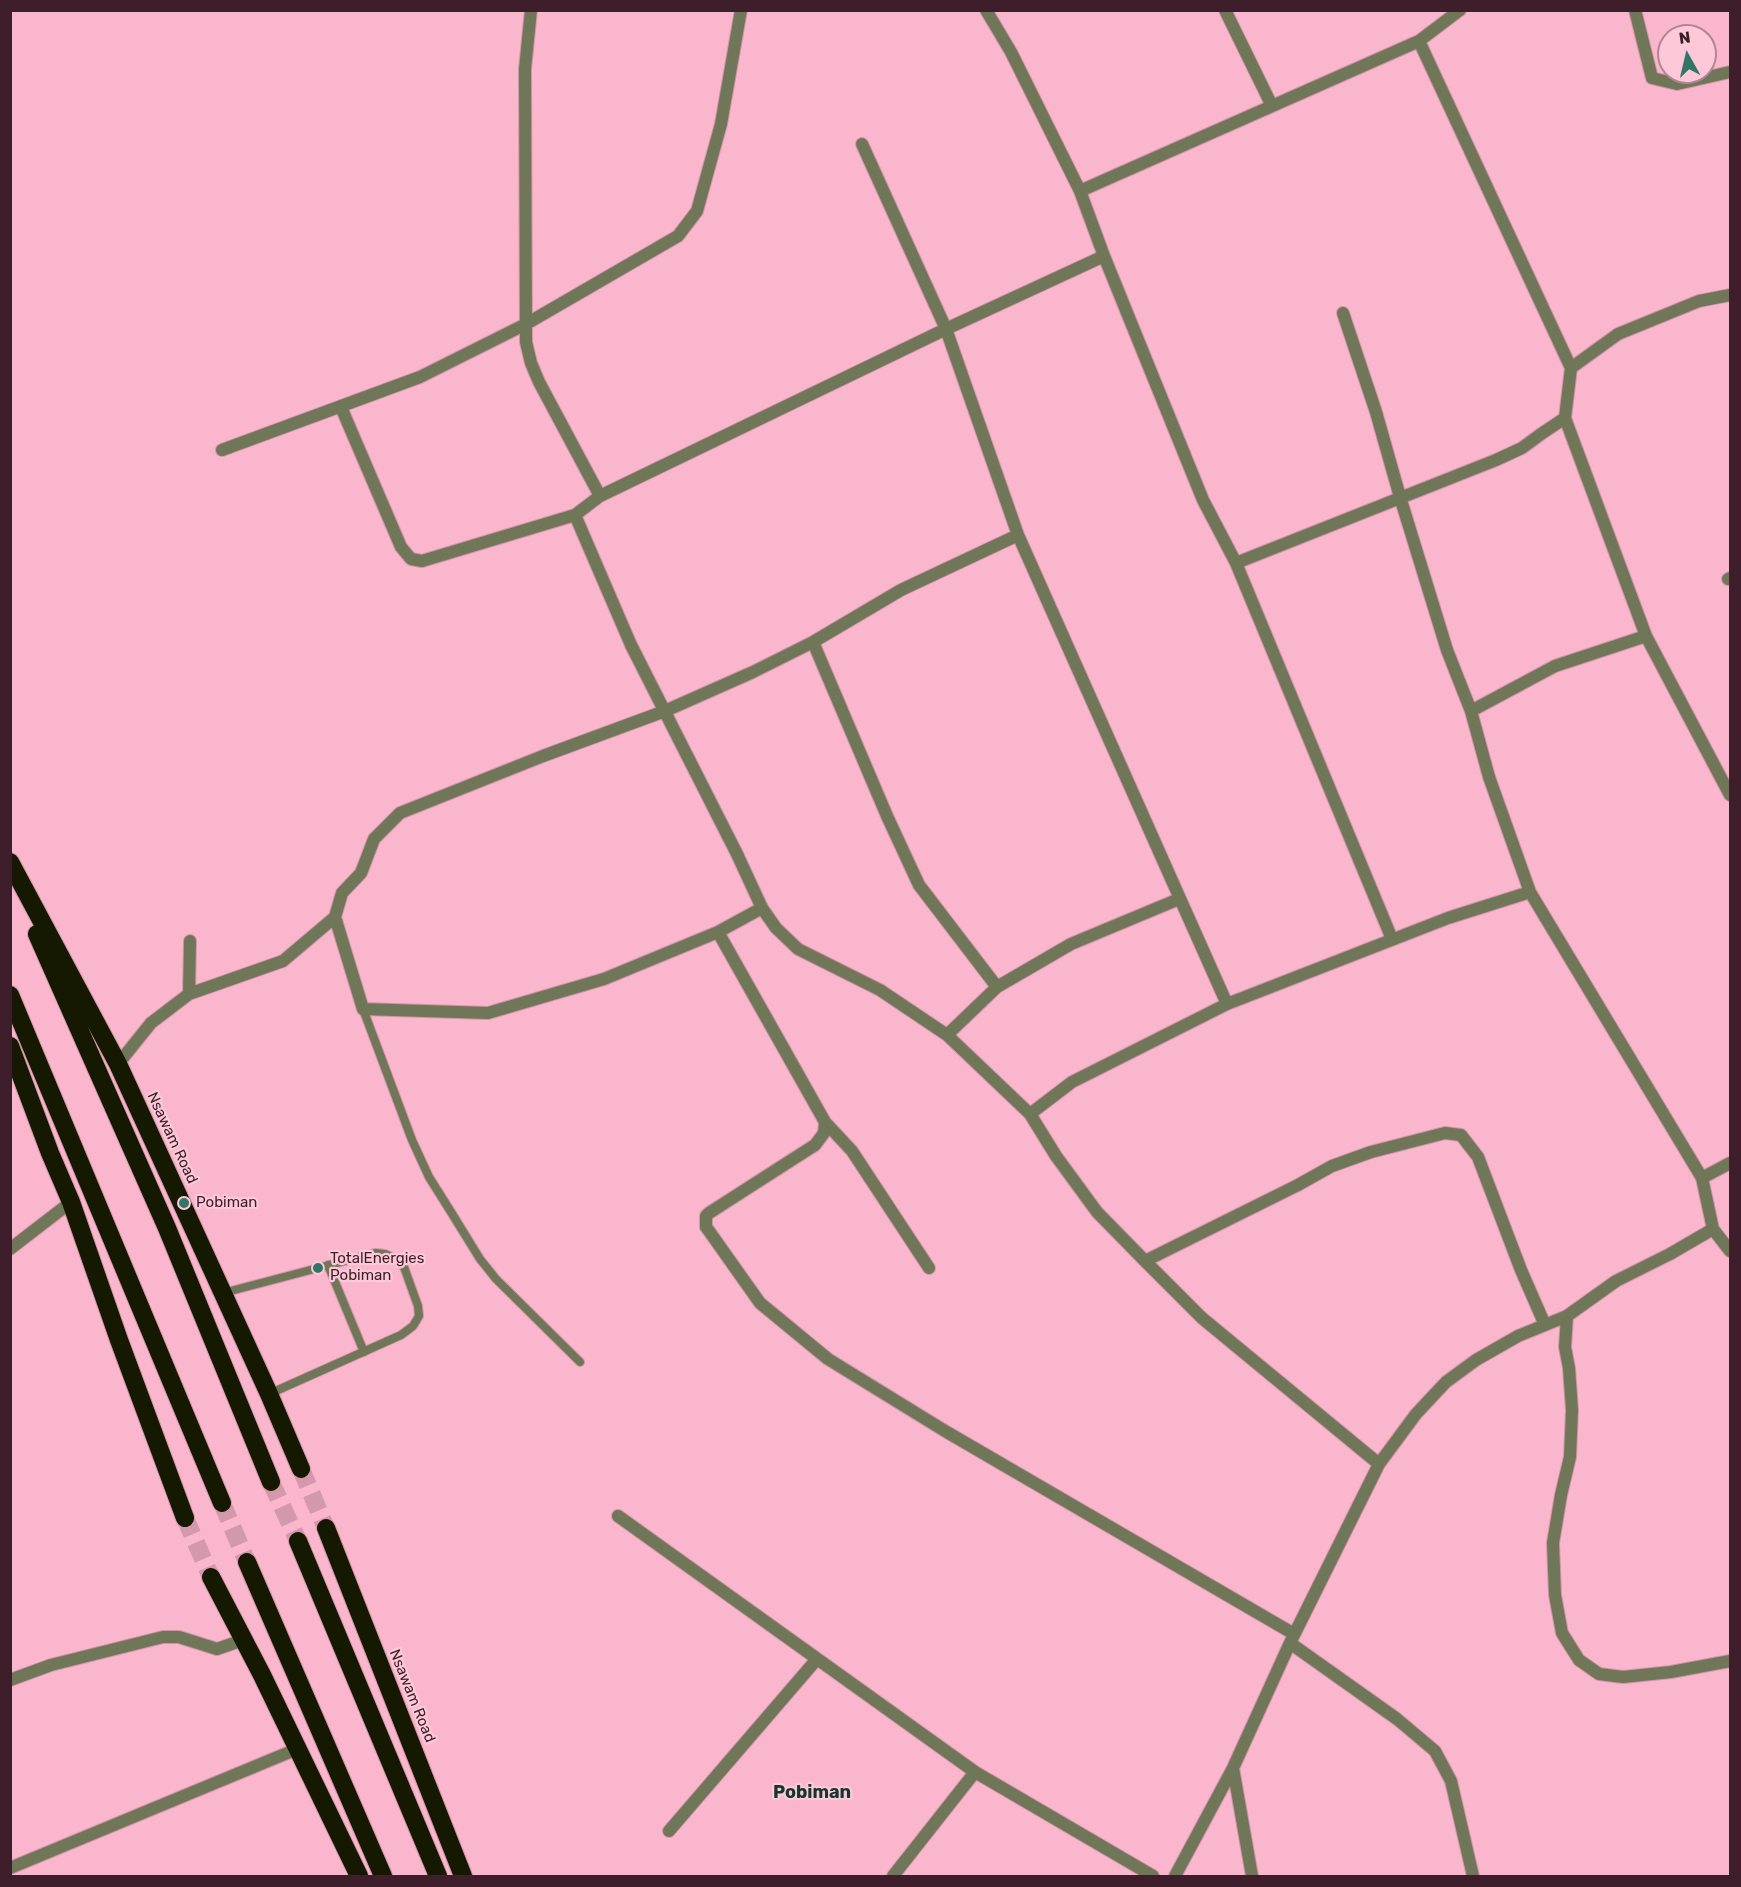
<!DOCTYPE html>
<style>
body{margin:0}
#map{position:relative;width:1741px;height:1887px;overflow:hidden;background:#fab6cc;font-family:Rubik,sans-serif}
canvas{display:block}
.frame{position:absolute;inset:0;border:12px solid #3e1e2a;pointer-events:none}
.north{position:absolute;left:1657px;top:24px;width:60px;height:60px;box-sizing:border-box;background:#fdc9d9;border:2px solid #b18593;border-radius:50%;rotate:352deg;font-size:16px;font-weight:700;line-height:24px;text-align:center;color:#3e1e2a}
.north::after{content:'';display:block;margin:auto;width:21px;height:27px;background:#337668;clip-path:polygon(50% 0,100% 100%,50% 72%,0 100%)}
</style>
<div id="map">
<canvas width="1741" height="1887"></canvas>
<div class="frame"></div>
<div class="north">N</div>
</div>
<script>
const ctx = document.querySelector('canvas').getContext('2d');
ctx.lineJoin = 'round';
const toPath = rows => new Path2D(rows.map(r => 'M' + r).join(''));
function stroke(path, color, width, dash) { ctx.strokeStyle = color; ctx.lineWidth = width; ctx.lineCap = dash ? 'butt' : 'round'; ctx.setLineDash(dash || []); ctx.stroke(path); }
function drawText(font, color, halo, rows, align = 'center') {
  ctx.font = font + ' Rubik,sans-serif'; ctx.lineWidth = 4.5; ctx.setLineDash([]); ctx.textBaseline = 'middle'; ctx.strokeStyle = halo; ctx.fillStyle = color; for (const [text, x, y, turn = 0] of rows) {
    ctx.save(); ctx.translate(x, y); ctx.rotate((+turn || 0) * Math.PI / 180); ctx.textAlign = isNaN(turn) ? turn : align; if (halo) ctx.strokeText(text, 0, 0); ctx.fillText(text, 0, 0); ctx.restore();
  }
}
stroke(toPath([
 [301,1469,326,1528],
 [271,1482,298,1541],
 [222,1503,247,1562],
 [185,1518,211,1577]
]), '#d498ac', 18, [18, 9]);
const lane = toPath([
 [363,1009,412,1140,429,1177,451,1212,480,1259,496,1279,580,1362],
 [328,1265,364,1352],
 [223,1293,375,1253,385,1254,396,1259,404,1267,418,1306,419,1316,413,1326,401,1335,269,1394]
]);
const street = toPath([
 [531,10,525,69,526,342,531,363,539,382,600,496],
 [986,10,1011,52,1080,191,1104,256,1203,500,1236,563],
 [1225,10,1272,106],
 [1635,10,1652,78,1677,84,1730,72],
 [1419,41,1571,368,1565,418,1646,636,1730,795],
 [862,144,946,329,1018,535,1227,1004],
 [1080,191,1419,41,1460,10],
 [1343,313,1376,412,1400,497,1447,650,1471,711,1489,777,1530,892,1702,1178,1713,1229,1730,1251],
 [1571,368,1618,334,1699,301,1730,295],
 [341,407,401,547,411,559,422,561,575,515,600,496,946,329,1104,256],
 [222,450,420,377,526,324,678,236,697,211,721,124,741,10],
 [575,515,631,645,737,854,762,908,776,928,798,949,880,990,947,1035,1030,1114,1056,1156,1097,1212,1145,1261,1202,1318,1379,1464],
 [1728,579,1730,578],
 [813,642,887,816,919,885,997,987],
 [1471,711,1555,666,1646,636],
 [762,908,718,932,604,979,488,1013,363,1009,335,917,342,893,361,873,374,839,400,813,543,756,665,711,753,672,813,642,901,590,1018,535],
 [718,932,825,1122,824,1133,815,1145,709,1213,706,1216,706,1227,709,1231,760,1303,828,1359,945,1431,1294,1634],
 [1392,939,1236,563,1496,460,1522,448,1541,434,1565,418],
 [189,994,190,941],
 [947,1035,997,987,1071,944,1179,899],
 [118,1064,151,1023,189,994,283,961,335,917],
 [1030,1114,1072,1082,1227,1004,1448,918,1530,892],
 [825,1122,852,1151,929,1268],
 [1702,1178,1730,1163],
 [10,1249,71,1202],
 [1145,1261,1298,1185,1332,1166,1371,1152,1445,1133,1461,1135,1478,1157,1521,1270,1545,1325],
 [1567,1316,1565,1347,1569,1368,1572,1410,1570,1457,1561,1495,1553,1543,1555,1595,1562,1633,1579,1660,1599,1674,1623,1677,1671,1672,1730,1661],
 [618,1516,975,1772,1153,1876],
 [1290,1643,1397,1719,1435,1751,1451,1781,1473,1876],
 [10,1680,51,1665,163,1637,179,1637,217,1649,243,1640],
 [1233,1768,1252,1876],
 [669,1831,817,1659],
 [10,1868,297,1749],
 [893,1876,975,1772],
 [1175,1876,1233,1768,1290,1643,1379,1464,1416,1414,1446,1382,1476,1360,1518,1336,1567,1316,1616,1281,1670,1254,1713,1229]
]);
const highway = toPath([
 [10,862,118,1064,269,1394,301,1469],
 [37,934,167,1228,271,1482],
 [10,995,222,1503],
 [10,1046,50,1153,71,1202,119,1340,185,1518],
 [326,1528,463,1876],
 [298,1541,438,1876],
 [247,1562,383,1876],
 [211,1577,262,1675,359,1876]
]);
stroke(lane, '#d195a8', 10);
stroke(street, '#d195a8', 14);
stroke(highway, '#d195a8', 20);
stroke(lane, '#707758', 8);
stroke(street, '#707758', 12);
stroke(highway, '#151902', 18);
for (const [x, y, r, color] of [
 [184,1203,6,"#337668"],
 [318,1268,6,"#337668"]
]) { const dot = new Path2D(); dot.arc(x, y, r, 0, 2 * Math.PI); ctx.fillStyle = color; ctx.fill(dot); stroke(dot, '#fdc9d9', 2); }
drawText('15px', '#3e1e2a', '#fdc9d9', [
 ["Nsawam Road",172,1138,65],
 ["Nsawam Road",412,1696,68]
]);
drawText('15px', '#3e1e2a', '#fdc9d9', [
 ["Pobiman",196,1203],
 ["TotalEnergies",330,1259],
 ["Pobiman",330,1276]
], 'left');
drawText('bold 18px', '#163630', '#fdc9d9', [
 ["Pobiman",812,1793]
]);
</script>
